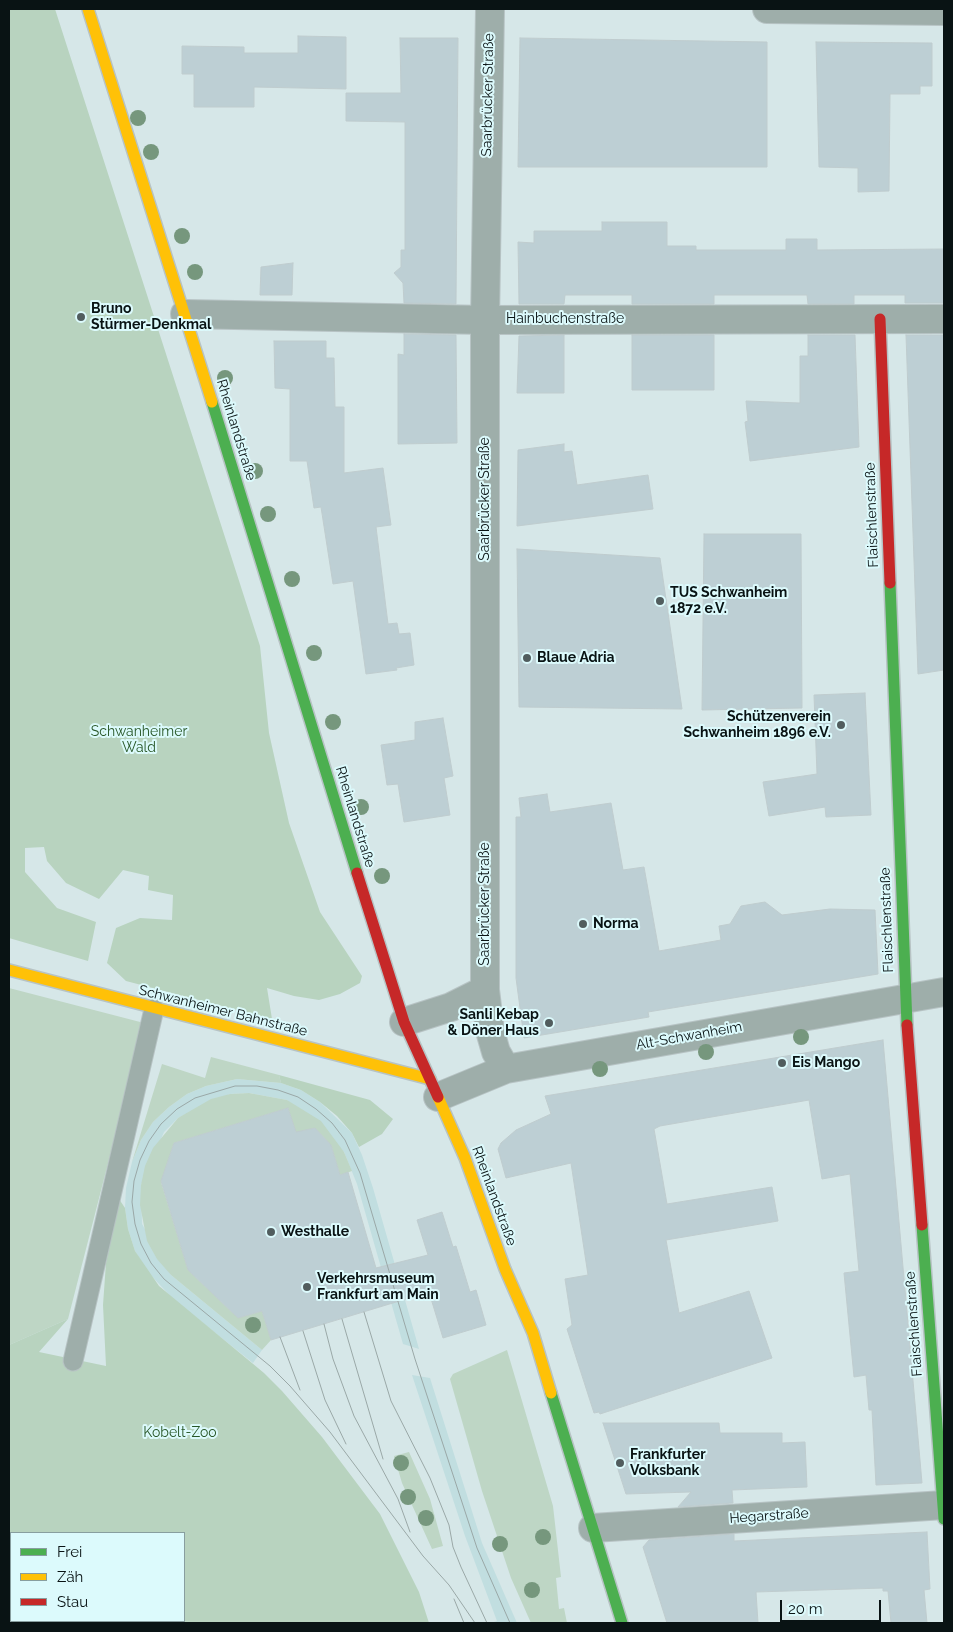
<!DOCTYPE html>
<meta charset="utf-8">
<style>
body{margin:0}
#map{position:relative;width:953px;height:1632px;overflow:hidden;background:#d6e7e8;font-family:Raleway,sans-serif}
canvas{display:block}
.frame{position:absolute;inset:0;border:10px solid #091314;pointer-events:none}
.legend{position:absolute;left:10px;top:1532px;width:175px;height:90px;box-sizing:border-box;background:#dcfafc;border:1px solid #889e9f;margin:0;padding:6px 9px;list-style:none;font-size:15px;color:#091314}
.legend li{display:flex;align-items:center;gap:10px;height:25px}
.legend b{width:25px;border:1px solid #889e9f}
.scale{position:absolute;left:780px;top:1600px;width:101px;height:22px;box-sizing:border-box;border:2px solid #091314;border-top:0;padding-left:6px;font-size:15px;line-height:18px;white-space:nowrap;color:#091314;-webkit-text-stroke:4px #dcfafc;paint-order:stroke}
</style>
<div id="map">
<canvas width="953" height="1632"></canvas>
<div class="frame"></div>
<ul class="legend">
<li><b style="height:6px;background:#4caf50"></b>Frei</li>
<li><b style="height:6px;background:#ffc107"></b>Zäh</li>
<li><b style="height:6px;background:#c62828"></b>Stau</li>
</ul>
<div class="scale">20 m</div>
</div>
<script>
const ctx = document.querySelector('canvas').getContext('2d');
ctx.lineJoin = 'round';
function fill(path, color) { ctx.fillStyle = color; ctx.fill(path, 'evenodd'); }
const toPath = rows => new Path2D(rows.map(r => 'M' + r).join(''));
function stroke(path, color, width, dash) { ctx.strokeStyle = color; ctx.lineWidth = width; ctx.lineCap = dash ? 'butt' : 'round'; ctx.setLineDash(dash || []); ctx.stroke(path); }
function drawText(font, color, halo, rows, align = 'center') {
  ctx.font = font + ' Raleway,sans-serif'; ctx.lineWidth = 4; ctx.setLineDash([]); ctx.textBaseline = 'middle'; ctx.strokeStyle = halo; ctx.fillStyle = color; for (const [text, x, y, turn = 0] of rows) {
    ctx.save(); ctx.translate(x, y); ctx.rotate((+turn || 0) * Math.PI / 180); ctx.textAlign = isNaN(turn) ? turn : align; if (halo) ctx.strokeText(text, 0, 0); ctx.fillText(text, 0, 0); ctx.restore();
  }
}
fill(toPath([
 [237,1079,281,1083,301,1090,320,1102,352,1133,362,1155,373,1188,419,1349,403,1344,357,1184,344,1152,287,1100,249,1093,230,1094,178,1118,164,1132,141,1185,142,1224,171,1275,262,1350,253,1363,174,1300,146,1270,135,1251,128,1229,125,1208,126,1188,132,1162,141,1140,153,1122,169,1107,187,1094,206,1086],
 [412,1375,430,1378,482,1543,517,1623,491,1623,497,1621,465,1536]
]), '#c1dee0');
fill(toPath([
 [9,988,144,1023,68,1319,9,1345],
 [211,1057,279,1075,281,1083,237,1079,206,1086,187,1094,169,1107,153,1122,141,1140,132,1162,162,1064,205,1078],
 [249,1093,287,1100,321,1121,344,1152,352,1171,340,1175,331,1145,315,1128,296,1133,288,1108,174,1143,161,1182,188,1270,238,1318,262,1311,271,1340,262,1350,171,1275,157,1259,147,1241,140,1205,141,1185,145,1166,153,1148,178,1118,211,1099,230,1094],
 [507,1350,553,1506,561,1577,556,1578,559,1609,564,1608,567,1623,531,1623,511,1578,482,1491,450,1379,453,1374],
 [409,1452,430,1499,443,1546,432,1549,402,1483,394,1456]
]), '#bed6c5');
fill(toPath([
 [9,9,55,9,260,646,269,733,289,823,320,912,362,976,360,983,340,994,319,1000,294,996,267,988,272,1019,126,981,107,963,116,928,140,918,172,920,173,895,148,890,149,876,123,870,99,899,66,883,47,861,44,847,25,848,25,872,57,908,96,922,88,961,9,938],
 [279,1075,370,1100,393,1119,382,1134,359,1147,352,1133,337,1116,320,1102,301,1090,281,1083],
 [119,1199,125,1208,128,1229,135,1251,159,1286,264,1373,282,1391,322,1437,380,1514,419,1592,429,1623,9,1623,9,1345,68,1319,39,1352,106,1366,103,1305,106,1263],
 [11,1533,184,1533,184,1621,11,1621]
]), '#b8d3bf');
const building = toPath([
 [298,36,346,37,346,89,254,87,254,107,194,107,194,74,182,74,182,46,244,47,244,53,298,53,298,36],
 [400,38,458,38,456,304,404,303,403,283,394,273,401,267,401,250,405,250,405,122,346,121,346,93,401,93,400,38],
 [520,38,767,42,767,167,518,167,520,38],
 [816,42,932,43,932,86,920,86,920,94,890,94,889,191,858,192,858,168,819,167,816,42],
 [602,222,667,222,667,246,696,246,696,250,786,250,786,239,817,239,817,250,944,249,944,303,905,303,905,295,854,295,854,304,808,304,807,295,714,295,714,304,632,304,632,295,565,295,564,304,519,304,518,242,534,243,534,231,602,231,602,222],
 [293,263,292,295,260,295,261,267,293,263],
 [404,334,456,335,457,443,398,444,398,354,404,355,404,334],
 [564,335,564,393,517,393,519,336,564,335],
 [632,335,714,335,714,390,632,390,632,335],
 [808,335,855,335,859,447,750,461,745,422,748,421,746,401,800,403,800,356,808,356,808,335],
 [906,335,944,335,944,670,918,674,906,335],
 [274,341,326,341,326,358,334,358,335,407,344,407,344,473,383,468,391,525,376,527,388,624,397,623,399,634,410,633,414,665,396,668,397,670,366,674,353,581,333,584,321,507,314,508,307,461,290,461,290,389,275,388,274,341],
 [564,444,564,452,572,451,577,485,648,475,653,509,517,526,518,450,564,444],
 [704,534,801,534,802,708,702,710,704,534],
 [517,549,660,558,682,709,519,707,517,549],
 [865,693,871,815,826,817,825,807,769,816,763,782,817,774,814,695,865,693],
 [443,718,453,776,444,778,450,815,404,822,398,784,387,785,381,745,415,740,415,722,443,718],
 [547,794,550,812,611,803,623,870,644,867,659,951,721,940,719,926,730,924,741,906,765,902,782,915,830,909,875,910,878,974,648,1012,649,1017,524,1038,516,978,516,817,521,817,519,798,547,794],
 [883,1040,922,1483,876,1485,872,1410,869,1410,866,1375,854,1377,844,1273,859,1271,850,1174,822,1179,809,1100,660,1126,654,1129,667,1204,772,1187,778,1221,666,1240,679,1313,749,1291,772,1358,600,1414,599,1412,594,1413,567,1329,572,1325,565,1279,588,1275,571,1163,506,1178,498,1149,501,1143,516,1130,551,1114,545,1096,883,1040],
 [288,1108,296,1132,315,1128,331,1145,340,1175,348,1172,376,1268,428,1255,417,1220,442,1212,453,1247,456,1246,470,1292,476,1290,486,1325,443,1338,429,1292,271,1340,262,1311,238,1318,188,1270,161,1181,174,1143,288,1108],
 [603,1423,719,1423,720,1433,782,1433,782,1443,805,1442,807,1487,732,1490,733,1503,678,1507,691,1492,626,1494,603,1423],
 [927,1532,930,1589,924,1590,927,1623,891,1623,888,1591,883,1591,883,1588,756,1592,758,1623,667,1623,643,1547,649,1540,734,1534,734,1541,927,1532]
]);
fill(building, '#bdcfd4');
stroke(building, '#bfccce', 1);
const lane = toPath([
 [73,1361,154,1009]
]);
const street = toPath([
 [490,9,485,320,485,990,490,1031,496,1052,506,1069],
 [767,9,944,11],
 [185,314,485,320,944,319],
 [404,1022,451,1007,485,990],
 [438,1097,506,1069,944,992],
 [593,1528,944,1505]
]);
const fast = toPath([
 [212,402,357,873],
 [890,583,907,1025],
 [922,1225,944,1519],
 [551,1393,622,1623]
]);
const slow = toPath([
 [88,9,212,402],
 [9,970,430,1079],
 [438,1097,465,1158,505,1269,533,1333,551,1393]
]);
const jam = toPath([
 [880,319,890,583],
 [357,873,404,1022,438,1097],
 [907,1025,922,1225]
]);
stroke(lane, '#b7c3c4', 21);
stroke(street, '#b7c3c4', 30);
stroke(fast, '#b7c3c4', 14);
stroke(slow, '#b7c3c4', 14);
stroke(jam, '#b7c3c4', 14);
stroke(lane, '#9eaeaa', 19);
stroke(street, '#9eaeaa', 28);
stroke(fast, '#4caf50', 11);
stroke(slow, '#ffc107', 11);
stroke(jam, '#c62828', 11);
stroke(toPath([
 [364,1312,391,1401,430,1478,449,1525,453,1547,461,1567,487,1623],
 [342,1319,383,1459],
 [324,1324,333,1359,354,1416,398,1499,410,1532],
 [303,1331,325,1400,346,1444],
 [280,1337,300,1390],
 [454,1599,464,1623],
 [475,1623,449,1585,423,1556,330,1432,290,1386,270,1366,164,1279,151,1263,141,1244,135,1224,132,1202,134,1181,140,1160,149,1141,161,1124,177,1109,195,1098,235,1086,257,1086,278,1090,298,1097,316,1109,332,1123,345,1140,360,1173,415,1359,477,1548,510,1623]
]), '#9aa8a7', 1);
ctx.fillStyle = '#76977d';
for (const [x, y] of [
 [138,118],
 [151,152],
 [182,236],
 [195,272],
 [225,378],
 [255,471],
 [268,514],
 [292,579],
 [314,653],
 [333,722],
 [361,807],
 [382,876],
 [801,1037],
 [706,1052],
 [600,1069],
 [253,1325],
 [401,1463],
 [408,1497],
 [426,1518],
 [543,1537],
 [500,1544],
 [532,1590]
]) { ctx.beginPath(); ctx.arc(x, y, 8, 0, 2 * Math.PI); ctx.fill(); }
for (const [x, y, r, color] of [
 [81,317,5,"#515d5e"],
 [660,601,5,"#515d5e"],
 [527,658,5,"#515d5e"],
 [841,725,5,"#515d5e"],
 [583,924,5,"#515d5e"],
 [549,1023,5,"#515d5e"],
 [782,1063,5,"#515d5e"],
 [271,1232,5,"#515d5e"],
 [307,1287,5,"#515d5e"],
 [620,1463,5,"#515d5e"]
]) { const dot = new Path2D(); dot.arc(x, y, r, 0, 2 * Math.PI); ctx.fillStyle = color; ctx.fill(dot); stroke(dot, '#dcfafc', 2); }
drawText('14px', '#091314', '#dcfafc', [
 ["Saarbrücker Straße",488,95,-89],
 ["Hainbuchenstraße",565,319],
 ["Rheinlandstraße",236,430,73],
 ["Saarbrücker Straße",485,499,-90],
 ["Flaischlenstraße",872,515,-92],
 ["Rheinlandstraße",355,817,73],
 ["Saarbrücker Straße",485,904,-90],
 ["Flaischlenstraße",887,920,-92],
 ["Schwanheimer Bahnstraße",223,1011,14],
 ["Alt-Schwanheim",689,1036,-10],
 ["Rheinlandstraße",494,1196,70],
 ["Flaischlenstraße",914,1324,-94],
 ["Hegarstraße",769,1516,-4]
]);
drawText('bold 14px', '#091314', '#dcfafc', [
 ["Bruno",91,309],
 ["Stürmer-Denkmal",91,325],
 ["TUS Schwanheim",670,593],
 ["1872 e.V.",670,609],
 ["Blaue Adria",537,658],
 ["Schützenverein",831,717,"right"],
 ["Schwanheim 1896 e.V.",831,733,"right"],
 ["Norma",593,924],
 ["Sanli Kebap",539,1015,"right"],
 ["& Döner Haus",539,1031,"right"],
 ["Eis Mango",792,1063],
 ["Westhalle",281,1232],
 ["Verkehrsmuseum",317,1279],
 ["Frankfurt am Main",317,1295],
 ["Frankfurter",630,1455],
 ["Volksbank",630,1471]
], 'left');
drawText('14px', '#275626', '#dcfafc', [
 ["Schwanheimer",139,732],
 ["Wald",139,748],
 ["Kobelt-Zoo",180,1433]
]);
</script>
